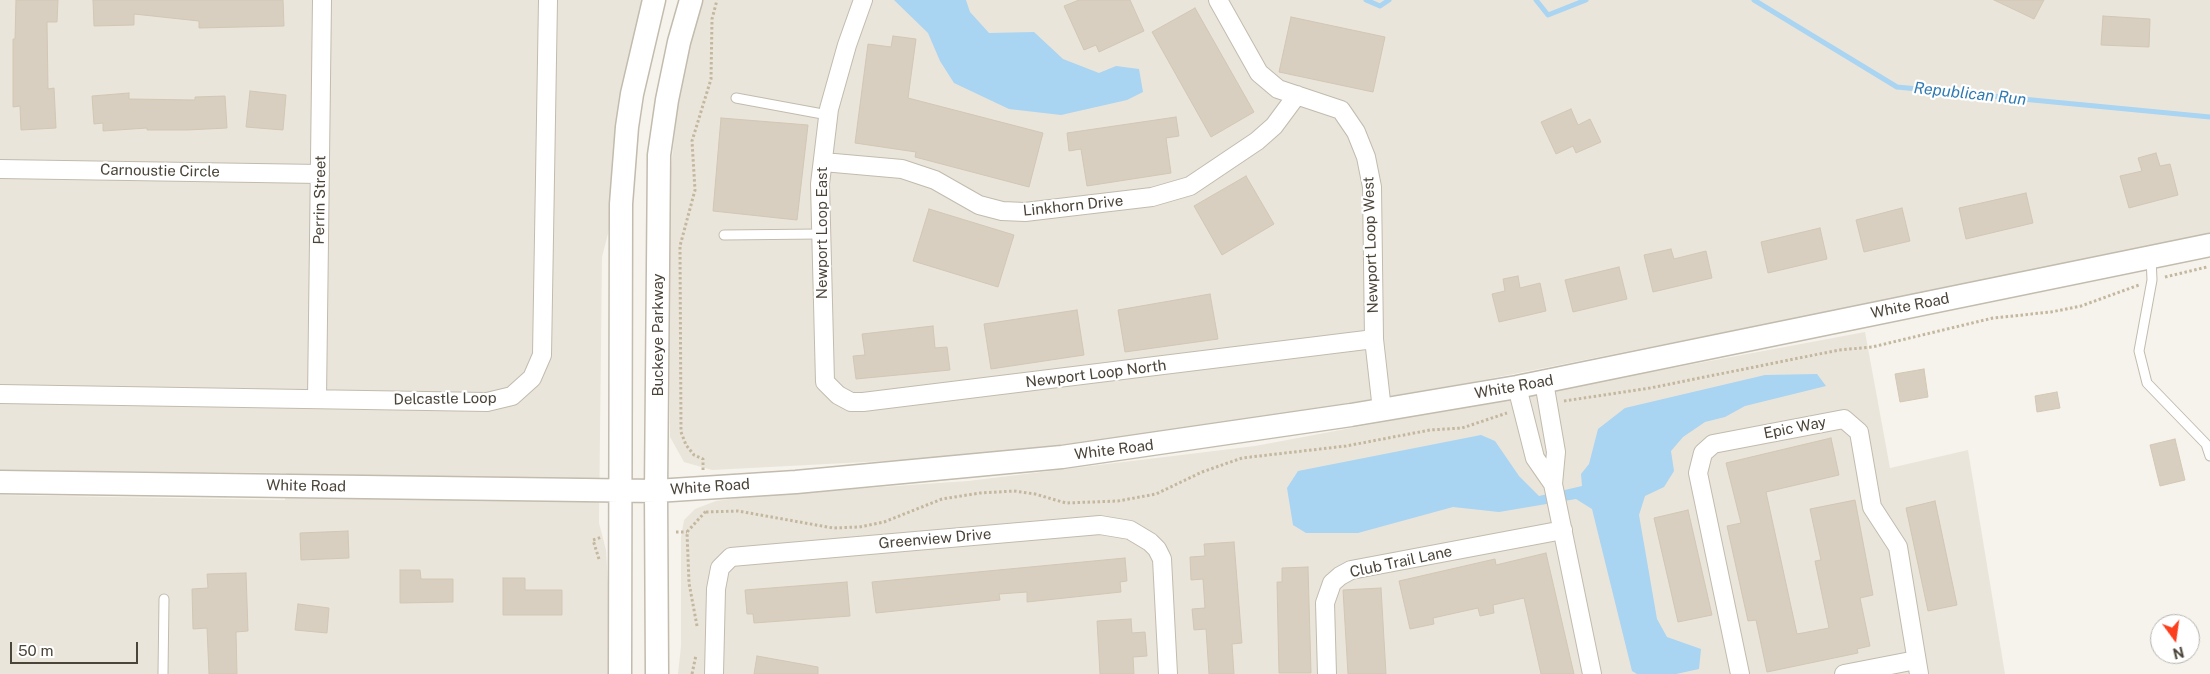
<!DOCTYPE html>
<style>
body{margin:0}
#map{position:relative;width:2210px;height:674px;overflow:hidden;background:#f6f3ec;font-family:"Public Sans",sans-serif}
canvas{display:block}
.north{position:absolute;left:2150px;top:614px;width:50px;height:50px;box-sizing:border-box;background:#fff;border:1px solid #b7b4b0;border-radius:50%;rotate:166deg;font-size:14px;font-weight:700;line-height:20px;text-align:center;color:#4b4439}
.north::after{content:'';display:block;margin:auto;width:18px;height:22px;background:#fc3f1d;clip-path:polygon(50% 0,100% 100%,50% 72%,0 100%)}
.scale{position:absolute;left:10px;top:642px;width:128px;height:22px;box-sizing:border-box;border:2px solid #4b4439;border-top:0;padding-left:6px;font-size:15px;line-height:18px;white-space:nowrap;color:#4b4439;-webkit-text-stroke:4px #fff;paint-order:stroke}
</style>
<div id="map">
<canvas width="2210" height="674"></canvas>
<div class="north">N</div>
<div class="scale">50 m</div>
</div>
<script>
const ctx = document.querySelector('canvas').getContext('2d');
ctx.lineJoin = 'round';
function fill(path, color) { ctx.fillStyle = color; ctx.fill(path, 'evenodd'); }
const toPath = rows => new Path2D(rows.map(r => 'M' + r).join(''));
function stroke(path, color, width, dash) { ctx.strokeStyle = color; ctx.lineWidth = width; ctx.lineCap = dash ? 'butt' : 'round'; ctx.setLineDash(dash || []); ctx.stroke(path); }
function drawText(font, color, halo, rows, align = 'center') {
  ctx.font = font + ' "Public Sans",sans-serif'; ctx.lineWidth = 4.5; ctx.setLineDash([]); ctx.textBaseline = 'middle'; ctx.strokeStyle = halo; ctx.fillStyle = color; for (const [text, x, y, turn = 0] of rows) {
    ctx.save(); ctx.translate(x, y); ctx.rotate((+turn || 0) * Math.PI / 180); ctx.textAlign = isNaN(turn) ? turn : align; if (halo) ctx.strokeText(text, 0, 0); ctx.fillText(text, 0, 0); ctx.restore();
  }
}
fill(toPath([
 [0,0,645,0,612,218,602,257,599,523,606,550,611,633,608,674,0,674,0,495,285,500,286,473,0,470],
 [703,0,2210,0,2210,236,1473,382,1164,434,923,459,712,470,684,462,670,437,669,187,680,81],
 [1865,332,1890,468,1968,450,2005,674,678,674,681,646,681,537,684,520,695,509,716,501,750,496,968,481,1255,446]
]), '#eae5da');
fill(toPath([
 [894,0,966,0,970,12,989,33,1034,32,1063,59,1099,73,1116,66,1139,69,1143,92,1127,100,1061,115,1009,109,954,83,940,61,928,33],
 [1817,374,1826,386,1745,406,1725,417,1705,422,1683,437,1671,451,1674,471,1664,487,1645,496,1639,515,1657,619,1667,637,1701,649,1699,669,1676,674,1637,674,1632,671,1592,509,1576,499,1499,512,1453,507,1358,533,1306,533,1293,525,1287,488,1298,471,1481,435,1495,441,1519,476,1539,496,1582,486,1581,474,1589,464,1598,429,1625,408,1765,375]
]), '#a9d4f2');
stroke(toPath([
 [1366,0,1380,6,1389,0],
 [1536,0,1548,15,1586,0],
 [1754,0,1897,87,2210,117]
]), '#a9d4f2', 5);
const building = toPath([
 [16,0,58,0,57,22,47,22,48,89,54,88,56,128,21,130,20,106,13,107,13,39,15,39,16,0],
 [93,0,283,0,284,26,199,28,199,21,134,14,134,25,94,26,93,0],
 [1079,0,1130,0,1144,31,1099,52,1096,45,1084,50,1064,6,1079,0],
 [1994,0,2044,0,2034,19,1994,0],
 [1195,8,1254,112,1211,137,1152,32,1195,8],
 [2103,16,2150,19,2149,47,2101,45,2103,16],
 [1291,17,1385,37,1373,92,1279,72,1291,17],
 [893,36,916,39,908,98,1043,133,1029,187,915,157,916,152,855,143,868,44,891,47,893,36],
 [250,91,286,95,283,130,246,127,250,91],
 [129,93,129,99,195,100,195,97,225,96,227,128,187,130,147,130,147,128,103,131,103,123,94,124,92,96,129,93],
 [1571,109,1578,125,1590,119,1601,142,1576,153,1573,146,1556,154,1541,122,1571,109],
 [1176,117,1179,136,1166,138,1171,173,1087,186,1081,149,1069,151,1067,133,1176,117],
 [721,118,808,125,797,220,713,211,721,118],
 [2156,153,2160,166,2170,164,2178,195,2129,208,2120,176,2142,171,2138,158,2156,153],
 [1246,176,1274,224,1222,255,1194,206,1246,176],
 [2026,193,2033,223,1966,239,1959,208,2026,193],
 [1902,208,1910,241,1864,252,1856,220,1902,208],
 [929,209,1014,235,998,287,913,261,929,209],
 [1820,228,1827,259,1768,273,1761,242,1820,228],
 [1671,249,1674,259,1706,251,1712,278,1653,292,1644,255,1671,249],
 [1619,267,1627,299,1573,312,1565,280,1619,267],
 [1518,276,1520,288,1540,283,1546,311,1499,322,1492,294,1505,291,1503,279,1518,276],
 [1210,294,1218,339,1125,352,1118,310,1210,294],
 [1077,310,1084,355,991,369,984,324,1077,310],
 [933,326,935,348,947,347,950,370,856,379,853,356,865,355,862,334,933,326],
 [1924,369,1928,397,1900,402,1895,374,1924,369],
 [2057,392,2060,408,2037,412,2035,396,2057,392],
 [1831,438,1839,475,1766,492,1797,634,1829,628,1815,561,1821,560,1810,509,1855,500,1873,595,1860,598,1870,646,1857,649,1858,653,1767,672,1756,620,1748,621,1727,526,1741,523,1726,463,1831,438],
 [2175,439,2185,480,2160,486,2150,445,2175,439],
 [1935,501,1957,605,1928,611,1906,508,1935,501],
 [1688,510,1712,615,1678,622,1654,518,1688,510],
 [348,531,349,558,301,560,300,533,348,531],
 [1234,542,1242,643,1232,644,1234,674,1209,674,1206,629,1194,630,1192,609,1205,608,1203,579,1191,580,1190,557,1205,556,1204,544,1234,542],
 [1546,553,1574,674,1541,674,1524,598,1493,605,1494,613,1480,616,1478,608,1433,618,1434,624,1410,629,1399,581,1495,559,1496,565,1546,553],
 [1125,558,1127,581,1120,582,1121,592,1027,602,1027,592,999,594,1000,600,876,613,872,582,1125,558],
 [1308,567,1311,673,1279,673,1277,582,1282,582,1282,568,1308,567],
 [400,570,420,570,421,579,453,579,453,602,400,603,400,570],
 [246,573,248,631,236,632,237,674,209,674,207,628,193,629,192,589,208,588,207,574,246,573],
 [503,578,525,578,525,590,562,590,562,615,503,615,503,578],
 [847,582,850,616,754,623,753,614,747,614,745,590,847,582],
 [1381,588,1386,674,1348,674,1343,590,1381,588],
 [298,604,329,608,327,633,295,630,298,604],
 [1131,619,1132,633,1145,632,1147,656,1133,657,1134,674,1100,674,1097,621,1131,619],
 [757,656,818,667,818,674,754,674,757,656]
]);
fill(building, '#d8cfc1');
stroke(building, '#d3c7b4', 1);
const service = toPath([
 [736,98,828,115],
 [724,235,820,234],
 [2151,257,2152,280,2139,351,2147,383,2206,444,2210,456],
 [163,674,164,599]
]);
const minor = toPath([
 [863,0,847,45,829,109,820,184,825,382,838,395,851,402,863,402,1374,339],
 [1218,0,1259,73,1278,89,1341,110,1356,132,1366,157,1372,187,1374,339,1382,410],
 [823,162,902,169,935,180,979,205,1002,211,1025,212,1152,197,1190,186,1257,141,1274,126,1297,95],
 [0,169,320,174],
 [1544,382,1556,452,1553,484,1592,674],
 [1517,387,1535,458,1553,484],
 [0,394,487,402,512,396,532,378,542,355,548,0],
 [317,399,322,0],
 [714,674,716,589,720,568,731,557,1100,525,1130,530,1150,542,1157,549,1162,559,1168,674],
 [1327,674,1325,603,1332,583,1340,576,1351,570,1563,530],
 [1740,674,1698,473,1703,453,1713,444,1844,419,1859,432,1872,507,1898,547,1919,674],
 [1844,674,1916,660]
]);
const tertiary = toPath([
 [0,482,656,491,796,482,1062,457,1351,415,1517,387,2210,245],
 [620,674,621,204,627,127,632,94,654,0],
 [657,674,656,491,659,155,667,100,679,42,691,0]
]);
stroke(service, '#c2bbae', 11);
stroke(minor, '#c2bbae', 20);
stroke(tertiary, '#c2bbae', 25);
stroke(toPath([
 [2165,277,2207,267],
 [1564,401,1650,388,1839,350,1872,347,1993,318,2051,312,2081,306,2139,285],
 [703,470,703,459,694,455,686,445,681,432,680,246,695,190,692,141,711,79,712,19,717,0],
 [706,512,738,511,833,528,859,527,884,522,942,499,980,493,1014,491,1035,494,1066,503,1118,501,1156,494,1202,472,1242,458,1346,446,1430,430,1462,428,1507,413],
 [676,532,687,532],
 [599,559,593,540,602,537],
 [697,626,689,583,687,532,706,511],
 [692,674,696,655]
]), '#c4b79f', 3, [2.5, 2.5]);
stroke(service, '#fff', 9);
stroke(minor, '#fff', 18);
stroke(tertiary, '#fff', 22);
drawText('15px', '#4b4439', '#fff', [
 ["Carnoustie Circle",160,171,1],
 ["Perrin Street",320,200,-89],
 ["Linkhorn Drive",1073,206,-6],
 ["Newport Loop East",822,233,-90],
 ["Newport Loop West",1371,245,-92],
 ["White Road",1910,306,-11],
 ["Buckeye Parkway",658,335,-90],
 ["Newport Loop North",1096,374,-7],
 ["White Road",1514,387,-10],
 ["Delcastle Loop",445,399,-1],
 ["Epic Way",1795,428,-11],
 ["White Road",1114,450,-7],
 ["White Road",306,486,1],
 ["White Road",710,487,-4],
 ["Greenview Drive",935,539,-5],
 ["Club Trail Lane",1401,562,-12]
]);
drawText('italic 16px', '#2e7ab2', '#fff', [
 ["Republican Run",1970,94,6]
]);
</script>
